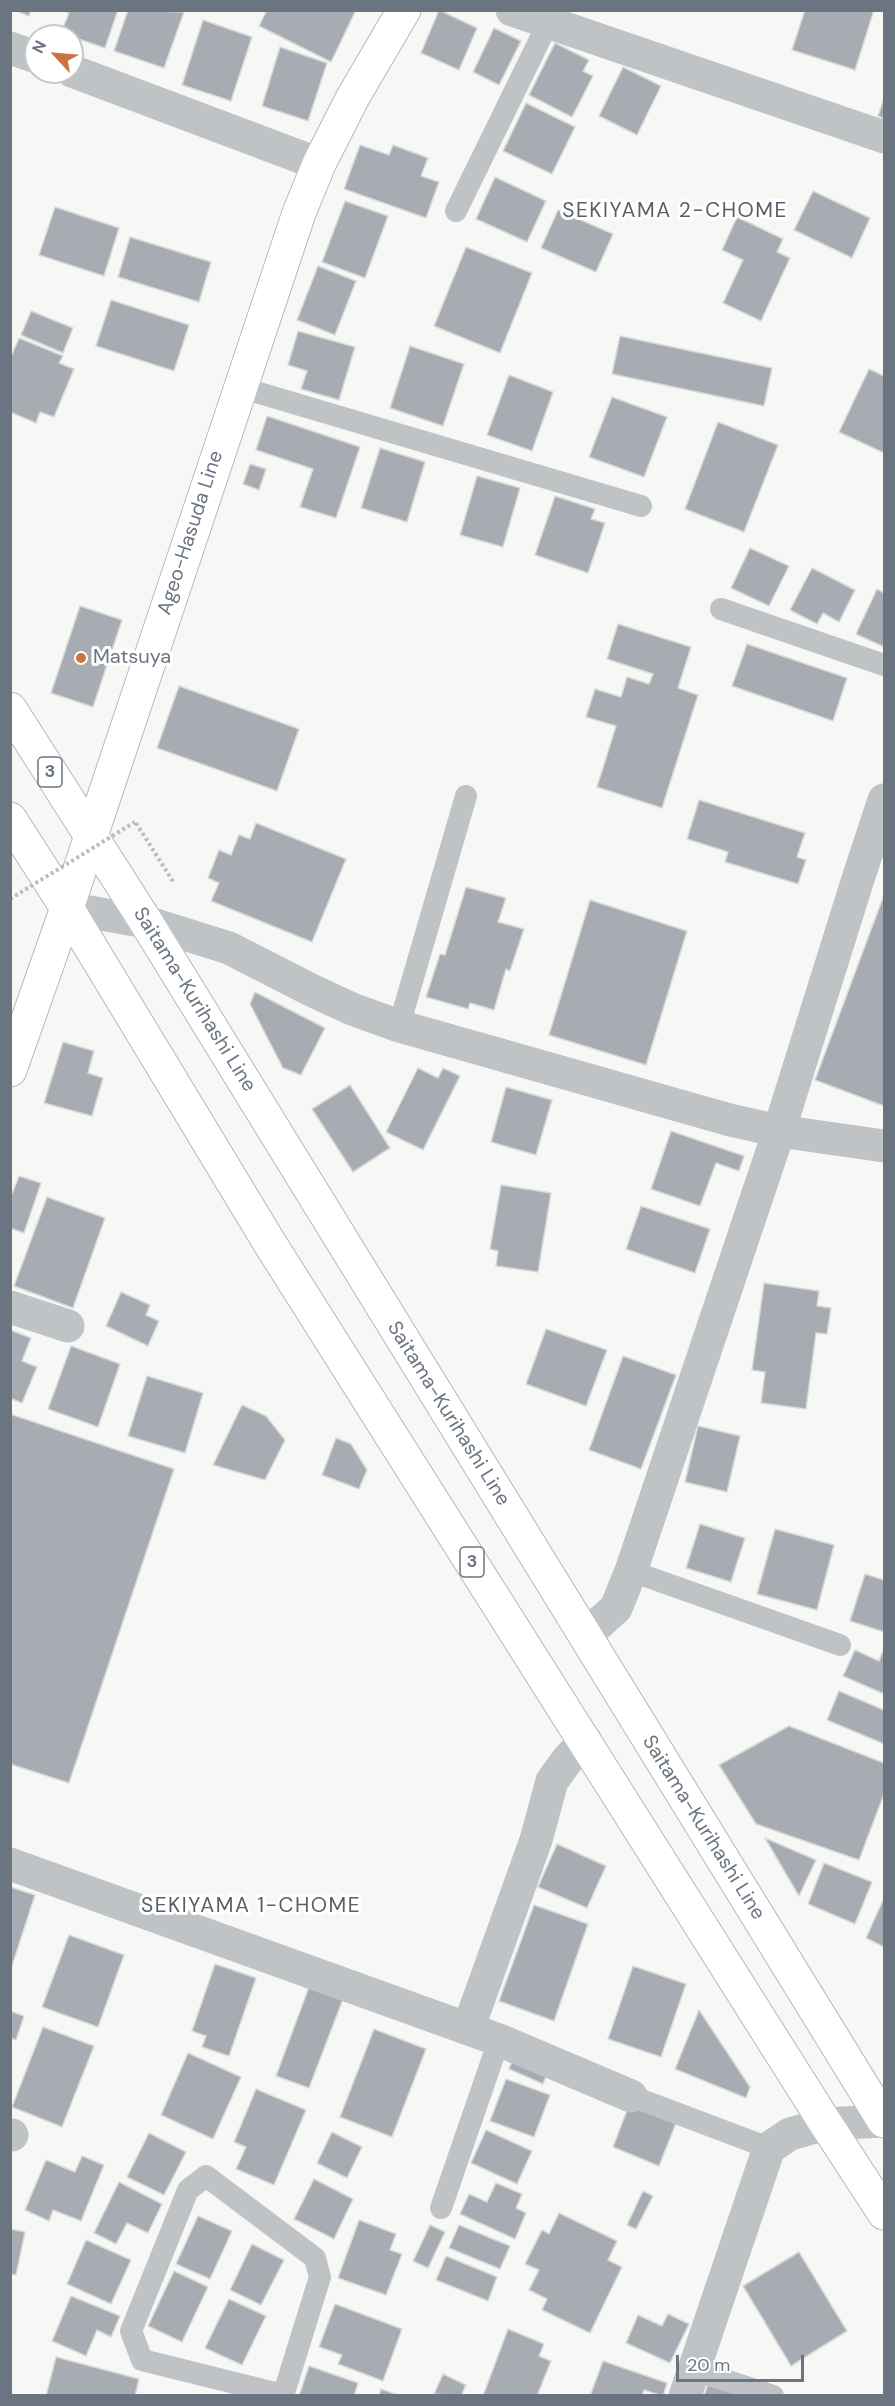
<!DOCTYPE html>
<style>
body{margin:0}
#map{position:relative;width:895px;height:2406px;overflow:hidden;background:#f7f8f5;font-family:"DM Sans",sans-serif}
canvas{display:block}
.frame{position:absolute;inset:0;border:12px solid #6b7582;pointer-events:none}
.north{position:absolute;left:24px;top:24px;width:60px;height:60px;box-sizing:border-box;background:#fff;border:2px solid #c4c8cd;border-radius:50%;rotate:296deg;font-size:16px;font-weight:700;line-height:24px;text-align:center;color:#6b7582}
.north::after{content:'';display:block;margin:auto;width:21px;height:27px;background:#cc7341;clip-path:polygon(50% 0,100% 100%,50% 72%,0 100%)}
.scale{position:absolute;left:676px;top:2355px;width:128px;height:27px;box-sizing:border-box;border:3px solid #6b7582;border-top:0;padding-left:8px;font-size:18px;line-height:21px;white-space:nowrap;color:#6b7582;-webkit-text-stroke:4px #fff;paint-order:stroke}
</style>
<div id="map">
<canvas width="895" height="2406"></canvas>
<div class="frame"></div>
<div class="north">N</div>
<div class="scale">20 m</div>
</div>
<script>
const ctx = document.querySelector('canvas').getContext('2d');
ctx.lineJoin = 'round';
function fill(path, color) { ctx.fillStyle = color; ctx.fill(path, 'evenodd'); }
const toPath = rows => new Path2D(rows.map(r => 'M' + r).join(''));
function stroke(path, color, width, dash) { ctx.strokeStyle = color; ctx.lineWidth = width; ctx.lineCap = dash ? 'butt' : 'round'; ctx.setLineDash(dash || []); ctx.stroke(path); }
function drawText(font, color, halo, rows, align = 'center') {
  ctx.font = font + ' "DM Sans",sans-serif'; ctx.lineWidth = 6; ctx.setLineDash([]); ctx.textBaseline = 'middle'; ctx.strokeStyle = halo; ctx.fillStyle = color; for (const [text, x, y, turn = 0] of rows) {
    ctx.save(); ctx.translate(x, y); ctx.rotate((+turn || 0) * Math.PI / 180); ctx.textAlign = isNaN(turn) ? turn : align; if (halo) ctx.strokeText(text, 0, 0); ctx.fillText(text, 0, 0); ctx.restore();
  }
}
const building = toPath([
 [14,10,31,10,29,16,14,10],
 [62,10,118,10,105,48,61,33,69,13,62,10],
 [128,10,184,12,164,68,114,51,128,10],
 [267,10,356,10,331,62,259,26,267,10],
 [439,10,477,28,459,70,421,53,439,10],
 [805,10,874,10,855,70,792,50,805,10],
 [203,20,252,37,231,101,182,85,203,20],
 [494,28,521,41,499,85,473,72,494,28],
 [555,43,589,60,583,71,593,76,572,117,529,95,555,43],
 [280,47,327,63,308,121,262,106,280,47],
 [623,67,661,86,637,135,599,116,623,67],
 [884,98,884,119,878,116,884,98],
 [526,103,575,127,552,174,503,151,526,103],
 [360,145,389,155,393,145,428,158,421,176,439,182,426,218,344,189,360,145],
 [495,177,546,201,527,242,476,219,495,177],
 [813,191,870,218,852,258,794,230,813,191],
 [345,201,388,216,365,278,322,262,345,201],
 [55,207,119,228,104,276,39,255,55,207],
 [558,210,613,234,596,272,541,248,558,210],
 [737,217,783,239,777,252,790,258,761,321,723,303,743,260,722,250,737,217],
 [130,237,211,262,199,302,118,277,130,237],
 [466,247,532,273,500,353,434,326,466,247],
 [318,266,356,281,335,335,297,320,318,266],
 [111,300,189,325,174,371,96,346,111,300],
 [31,311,73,328,63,353,21,335,31,311],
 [298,331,355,347,339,400,301,389,307,371,288,365,298,331],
 [620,336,772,368,764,406,612,374,620,336],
 [19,338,63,356,59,363,74,369,54,417,40,412,36,423,10,412,10,359,19,338],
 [410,346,464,364,443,426,390,408,410,346],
 [869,369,884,376,884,453,839,432,869,369],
 [509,375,553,392,532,451,487,435,509,375],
 [612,397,667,417,644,477,589,457,612,397],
 [267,416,360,447,336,518,300,507,313,469,256,450,267,416],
 [718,422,778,445,744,532,685,509,718,422],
 [380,448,425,462,407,522,361,508,380,448],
 [250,464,266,469,259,490,243,484,250,464],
 [477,476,520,488,503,547,460,535,477,476],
 [555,496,595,509,591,519,605,523,588,573,535,555,555,496],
 [750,548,789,566,769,606,731,588,750,548],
 [812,568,855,590,839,622,823,613,817,624,790,610,812,568],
 [877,589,884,593,884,647,856,634,877,589],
 [80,606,122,620,93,707,51,693,80,606],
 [618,624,691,647,678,688,698,695,662,808,597,787,616,726,586,717,595,689,621,697,627,677,649,684,653,674,607,659,618,624],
 [747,644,847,678,833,721,732,686,747,644],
 [179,686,299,729,277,791,157,748,179,686],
 [699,800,805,833,797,857,806,860,798,884,725,862,728,852,687,839,699,800],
 [256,823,346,859,312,942,211,901,219,883,208,878,219,850,231,855,239,835,250,839,256,823],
 [466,887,506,898,498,922,524,929,510,971,506,969,494,1010,470,1003,468,1009,426,997,440,954,445,955,466,887],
 [884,895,884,1106,815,1080,884,895],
 [590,900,687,931,646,1065,549,1035,590,900],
 [255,992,325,1028,301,1075,283,1068,250,1004,255,992],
 [63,1042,94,1051,88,1073,103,1078,92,1116,44,1103,63,1042],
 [418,1068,438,1078,443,1068,460,1076,423,1150,386,1132,418,1068],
 [350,1085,390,1148,353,1172,312,1109,350,1085],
 [506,1087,552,1100,536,1155,491,1142,506,1087],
 [671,1131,744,1156,739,1171,716,1163,700,1206,651,1189,671,1131],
 [19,1176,41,1183,24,1233,10,1228,10,1199,19,1176],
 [501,1185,551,1193,538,1272,496,1266,498,1251,490,1249,501,1185],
 [47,1197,105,1218,73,1308,14,1286,47,1197],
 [641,1206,710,1229,695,1273,626,1249,641,1206],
 [764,1283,819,1291,817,1306,831,1308,827,1334,816,1333,806,1409,761,1403,765,1372,752,1370,764,1283],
 [121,1292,150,1305,146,1315,159,1321,148,1346,106,1326,121,1292],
 [546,1329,607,1350,586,1406,526,1384,546,1329],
 [10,1330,31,1338,22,1361,37,1367,22,1403,10,1398,10,1330],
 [71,1346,120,1364,98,1427,48,1409,71,1346],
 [623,1356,676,1375,641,1469,589,1450,623,1356],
 [147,1376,203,1393,185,1453,128,1436,147,1376],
 [242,1405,266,1416,285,1440,265,1480,213,1465,242,1405],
 [10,1414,174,1469,69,1783,10,1764,10,1414],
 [698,1426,740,1436,727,1492,685,1482,698,1426],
 [336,1438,351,1444,367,1470,359,1489,322,1475,336,1438],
 [700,1524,745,1538,731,1582,686,1568,700,1524],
 [775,1529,834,1545,817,1610,757,1594,775,1529],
 [865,1574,884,1580,884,1632,850,1621,865,1574],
 [884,1648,884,1694,843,1676,855,1650,879,1661,884,1648],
 [839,1691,884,1710,884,1744,827,1720,839,1691],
 [789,1726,884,1763,884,1794,859,1860,756,1824,719,1765,789,1726],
 [765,1838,816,1860,799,1896,765,1838],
 [557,1844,606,1866,587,1908,538,1887,557,1844],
 [824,1863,872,1882,855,1924,808,1904,824,1863],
 [10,1887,35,1895,10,1972,10,1887],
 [884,1898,884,1947,866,1938,884,1898],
 [534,1905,588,1924,554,2021,499,2001,534,1905],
 [69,1935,124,1955,98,2027,42,2007,69,1935],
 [215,1964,256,1978,229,2056,202,2047,206,2036,192,2031,215,1964],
 [633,1966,686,1984,661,2057,608,2039,633,1966],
 [309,1987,343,1999,309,2088,276,2076,309,1987],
 [699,2010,750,2087,746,2098,675,2069,699,2010],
 [10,2011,24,2016,16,2040,10,2038,10,2011],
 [43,2027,94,2046,62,2127,12,2107,43,2027],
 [374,2029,426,2049,392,2137,340,2117,374,2029],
 [516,2052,550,2066,543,2084,509,2069,516,2052],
 [188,2053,241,2077,213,2139,161,2115,188,2053],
 [506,2079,550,2095,534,2137,490,2121,506,2079],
 [256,2089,306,2110,274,2185,236,2169,246,2147,234,2142,256,2089],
 [631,2100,678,2118,659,2166,613,2147,631,2100],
 [486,2130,532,2151,517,2184,471,2163,486,2130],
 [332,2132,362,2147,347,2178,317,2163,332,2132],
 [149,2133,186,2152,164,2195,127,2177,149,2133],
 [82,2156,104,2165,81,2221,53,2210,49,2221,25,2210,46,2160,75,2172,82,2156],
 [314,2179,353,2199,334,2239,294,2219,314,2179],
 [119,2182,162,2204,148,2233,127,2223,116,2244,94,2233,119,2182],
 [496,2183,522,2194,516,2208,526,2213,515,2239,460,2214,469,2194,487,2202,496,2183],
 [643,2191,653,2196,636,2229,627,2225,643,2191],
 [559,2213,617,2241,608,2260,622,2267,590,2333,542,2310,547,2299,529,2290,539,2270,525,2264,542,2230,549,2234,559,2213],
 [198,2216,232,2231,210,2279,176,2264,198,2216],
 [359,2220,396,2234,390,2250,402,2254,386,2295,338,2278,359,2220],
 [430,2225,445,2232,428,2268,413,2261,430,2225],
 [459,2225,510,2246,500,2269,449,2248,459,2225],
 [10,2229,25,2232,16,2275,10,2274,10,2229],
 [86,2240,131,2260,111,2304,67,2284,86,2240],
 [252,2244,284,2260,261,2305,230,2290,252,2244],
 [799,2252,847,2331,791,2366,743,2286,799,2252],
 [446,2256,497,2277,488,2301,436,2280,446,2256],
 [174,2271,208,2287,182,2342,148,2326,174,2271],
 [71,2296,120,2316,111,2337,97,2330,86,2356,52,2341,71,2296],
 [229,2299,266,2316,242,2365,205,2348,229,2299],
 [335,2304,402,2329,383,2381,338,2364,342,2355,319,2347,335,2304],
 [668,2314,689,2324,670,2363,626,2343,638,2315,662,2326,668,2314],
 [508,2329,544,2344,539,2356,551,2361,537,2396,483,2396,508,2329],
 [56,2357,139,2379,135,2396,46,2396,56,2357],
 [603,2361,667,2383,663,2396,644,2390,642,2396,590,2396,603,2361],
 [309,2366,358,2383,354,2396,299,2396,309,2366],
 [443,2374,466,2385,461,2396,434,2394,443,2374],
 [709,2381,747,2396,704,2396,709,2381],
 [381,2389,401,2396,379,2396,381,2389]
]);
fill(building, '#a6acb2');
stroke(building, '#d9d9d8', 1.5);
const secondary = toPath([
 [10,1070,67,908,299,213,319,164,353,97,404,10]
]);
const primary = toPath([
 [10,709,146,922,884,2121],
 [10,819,67,908,269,1242,826,2124,884,2213]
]);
stroke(secondary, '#b5b8bd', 35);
stroke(primary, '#b4b7bb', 35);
stroke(toPath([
 [136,823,174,883]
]), '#babcbf', 4, [3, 3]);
stroke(toPath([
 [456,211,548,23],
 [239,387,641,506],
 [721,609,884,665],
 [399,1026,466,796],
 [631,1571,840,1645],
 [631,2096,769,2148],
 [441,2208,499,2040],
 [695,2370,773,2396],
 [283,2396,320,2277,315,2258,206,2176,188,2190,131,2331,142,2360,283,2395]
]), '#c0c3c6', 22);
stroke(toPath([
 [512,10,884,137],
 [10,48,36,57],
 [72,71,319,164],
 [10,1307,68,1326],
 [585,1636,616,1608,631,1571,779,1131,858,879,884,800],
 [10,1864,499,2040,631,2096],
 [468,2029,536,1840,552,1781,568,1759,586,1741],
 [10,2135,12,2135],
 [685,2396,769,2148,790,2134,826,2124,884,2121]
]), '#c0c3c6', 33);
stroke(toPath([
 [67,908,146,922,229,948,311,990,352,1009,399,1026,730,1120,779,1131,884,1146]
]), '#c0c3c6', 33);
stroke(secondary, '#fff', 33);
stroke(primary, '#fff', 33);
stroke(toPath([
 [10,899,135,822]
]), '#babcbf', 4, [3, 3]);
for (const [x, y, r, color] of [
 [81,658,6,"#cc7341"]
]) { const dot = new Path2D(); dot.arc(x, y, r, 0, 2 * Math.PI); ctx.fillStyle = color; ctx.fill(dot); stroke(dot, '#fff', 2); }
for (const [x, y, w] of [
 [50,772,24],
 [472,1562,24]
]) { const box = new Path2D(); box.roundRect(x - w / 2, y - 15, w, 30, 4.5); ctx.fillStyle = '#fff'; ctx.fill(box); stroke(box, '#6b7582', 1.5); }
drawText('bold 18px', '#6b7582', null, [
 ["3",50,772],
 ["3",472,1562]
]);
drawText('20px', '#6b7582', '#fff', [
 ["Ageo-Hasuda Line",191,533,-72],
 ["Saitama-Kurihashi Line",194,1000,58],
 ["Saitama-Kurihashi Line",448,1414,58],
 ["Saitama-Kurihashi Line",703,1828,58]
]);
drawText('20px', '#6b7582', '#fff', [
 ["Matsuya",93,658]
], 'left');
ctx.letterSpacing = '1.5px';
drawText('21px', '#585f68', '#fff', [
 ["SEKIYAMA 2-CHOME",675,211],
 ["SEKIYAMA 1-CHOME",251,1906]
]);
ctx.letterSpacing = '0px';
</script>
